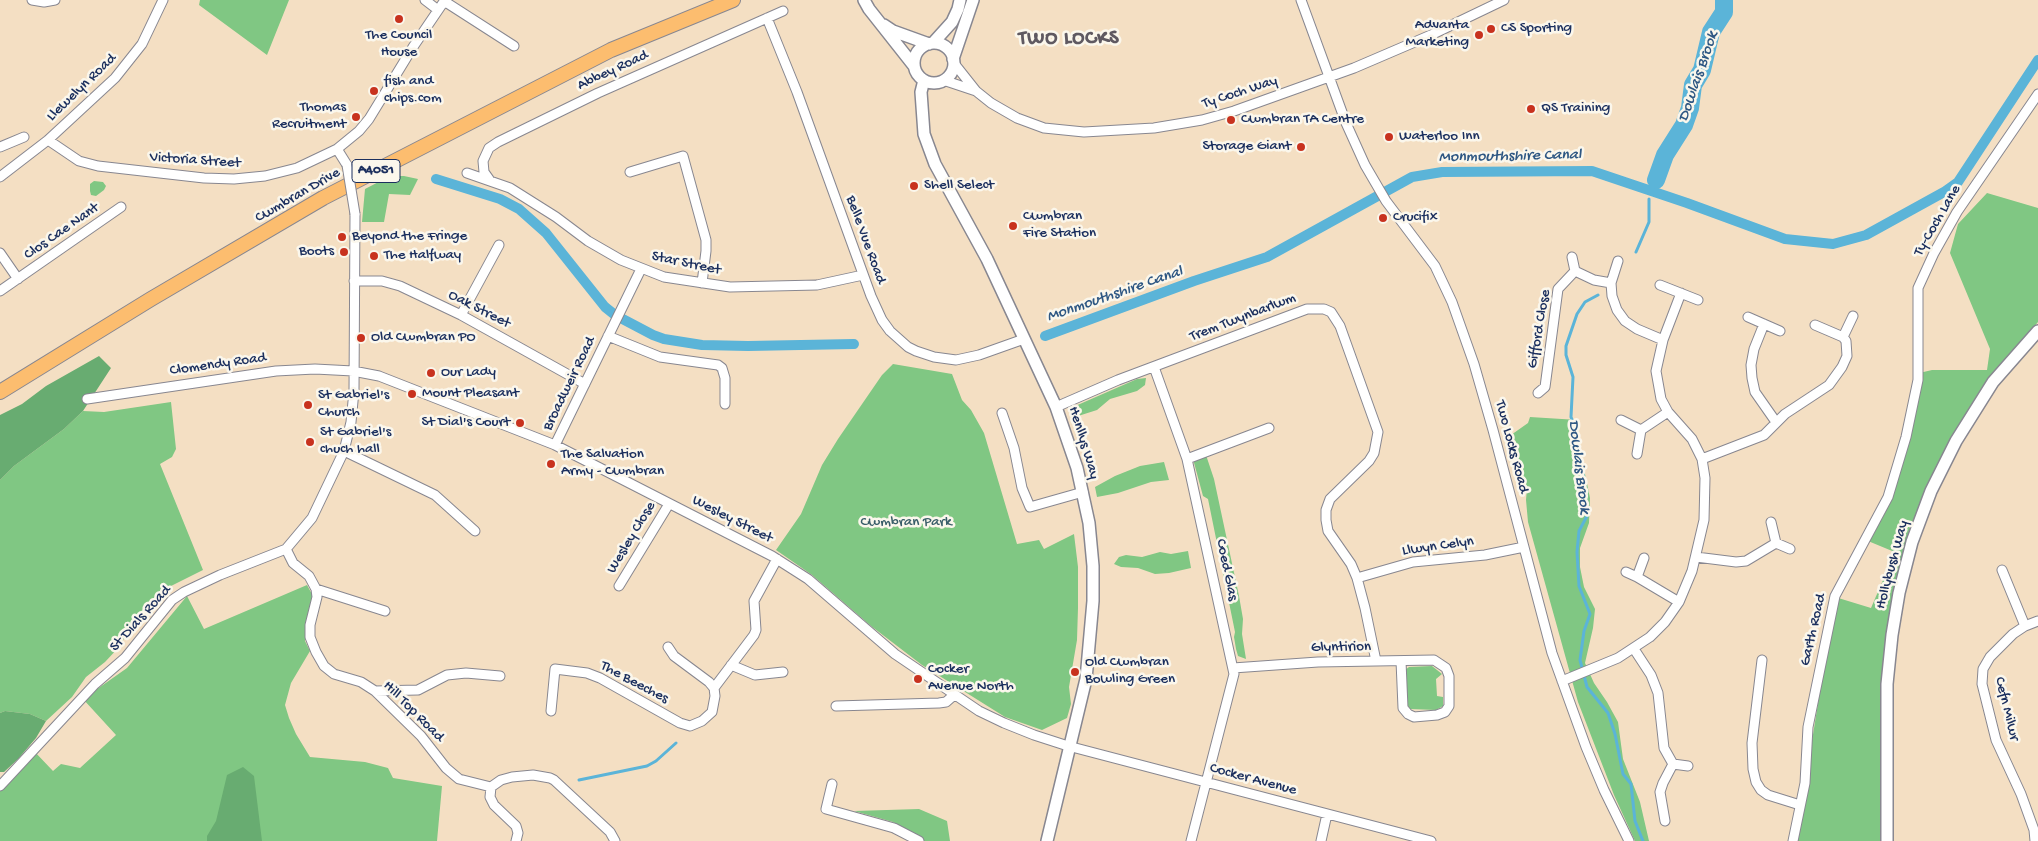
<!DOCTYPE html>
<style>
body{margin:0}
canvas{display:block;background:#f4dfc3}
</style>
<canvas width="2038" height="841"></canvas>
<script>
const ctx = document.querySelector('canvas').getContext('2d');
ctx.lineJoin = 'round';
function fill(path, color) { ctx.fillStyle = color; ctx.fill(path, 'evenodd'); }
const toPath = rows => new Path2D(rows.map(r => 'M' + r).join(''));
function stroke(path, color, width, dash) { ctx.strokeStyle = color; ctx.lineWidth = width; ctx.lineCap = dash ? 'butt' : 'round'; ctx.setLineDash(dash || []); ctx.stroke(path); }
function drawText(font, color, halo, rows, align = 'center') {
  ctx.font = font + ' "Gochi Hand",sans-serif'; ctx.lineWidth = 5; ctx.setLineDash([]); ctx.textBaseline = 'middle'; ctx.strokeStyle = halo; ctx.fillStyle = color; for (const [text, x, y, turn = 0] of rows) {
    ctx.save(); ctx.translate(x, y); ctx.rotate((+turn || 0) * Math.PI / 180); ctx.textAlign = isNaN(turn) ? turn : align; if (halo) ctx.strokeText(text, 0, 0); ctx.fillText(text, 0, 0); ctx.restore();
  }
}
fill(toPath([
 [200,0,289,0,267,55,199,5],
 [390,176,404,176,418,179,410,195,389,194,384,222,362,222,365,189],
 [94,181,103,182,106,186,104,190,96,196,91,195,90,191,90,184],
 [1987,193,2038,208,2038,322,1996,372,1909,534,1897,576,1890,612,1882,676,1881,745,1882,841,1797,841,1810,779,1811,747,1835,597,1871,608,1886,573,1897,553,1868,541,1901,447,1915,374,1932,370,1987,370,1990,349,1950,253,1958,224],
 [893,364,952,374,962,400,971,410,984,433,1017,544,1039,540,1044,549,1074,534,1078,567,1078,608,1077,640,1069,687,1071,704,1067,718,1042,730,1005,717,922,665,871,626,812,575,776,550,801,514,822,465,838,439,882,375],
 [1146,378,1145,385,1137,391,1110,399,1097,410,1075,417,1073,407,1137,379],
 [171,402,176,449,172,457,160,464,203,570,163,590,153,603,136,617,120,646,105,662,86,677,72,697,46,721,30,714,5,711,0,713,0,480,14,466,64,429,83,411,104,412],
 [1530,417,1578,420,1580,450,1590,498,1589,523,1580,548,1580,567,1584,587,1595,609,1593,628,1585,663,1594,683,1607,702,1618,722,1623,759,1640,802,1649,841,1635,841,1614,795,1578,702,1528,522,1526,500,1527,488,1512,454,1509,442,1511,435,1528,423],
 [1206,455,1214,479,1239,596,1243,619,1242,634,1246,659,1238,656,1236,649,1234,637,1235,632,1208,499,1203,496,1193,459],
 [1164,462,1169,480,1151,482,1118,493,1097,497,1095,487,1115,476,1140,466],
 [1188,551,1191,568,1169,573,1155,574,1138,568,1121,567,1114,564,1119,557,1126,555,1142,557,1160,552,1171,554],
 [307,585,313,596,313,604,305,626,305,641,310,651,291,683,285,705,289,718,296,734,310,757,365,762,388,768,393,778,442,786,437,841,0,841,0,790,34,751,53,771,61,764,80,768,116,735,83,699,127,668,187,596,204,629],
 [1432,666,1442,674,1436,679,1437,696,1443,697,1443,706,1436,710,1410,709,1406,702,1405,670,1409,667],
 [919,809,947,821,950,841,924,841,893,822,854,811]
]), '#80c783');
fill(toPath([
 [99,356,111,368,83,411,64,429,14,466,0,480,0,415,22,404,46,386],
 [5,711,30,714,46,721,36,738,18,759,4,772,0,772,0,713],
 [243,767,254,776,262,841,207,841,207,836,216,821,227,775]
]), '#68ac71');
stroke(toPath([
 [1636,252,1649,222,1649,199],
 [1598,295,1585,302,1577,314,1566,346,1566,355,1573,377,1571,417,1575,427,1584,481,1587,516,1579,531,1577,552,1579,586,1590,614,1584,631,1580,660,1587,687,1608,713,1615,734,1623,774,1631,784,1635,821,1643,841],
 [579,780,647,766,656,761,676,743]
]), '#5bb4d8', 3);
stroke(toPath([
 [436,179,500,199,519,209,546,233,605,307,615,315,653,335,664,339,702,345,748,346,854,344],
 [1045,336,1194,281,1267,257,1412,177,1442,172,1592,171,1687,203,1785,239,1833,244,1866,235,1944,192,1958,182,2038,60]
]), '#5bb4d8', 10);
stroke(toPath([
 [1656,180,1665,155,1684,125,1690,108,1693,85,1702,70,1711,32,1724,12,1724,0]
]), '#5bb4d8', 18);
const minor = toPath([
 [32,0,44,2,55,0],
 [425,0,438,10],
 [1301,0,1346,123,1365,165,1386,201,1435,266,1452,302,1474,364,1493,430,1552,653,1586,747,1604,790,1629,841],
 [444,1,514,46],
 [767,18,797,92,871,296,882,320,890,331,908,347,916,351,934,357,956,360,979,355,1024,339],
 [953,62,976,91,991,103,1017,118,1044,128,1084,132,1154,128,1202,120,1234,111,1354,68,1431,35,1504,0],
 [943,80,976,91],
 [48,140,79,161,98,166,204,178,234,179,265,176,297,168,337,149,359,131,369,119,413,47,445,0],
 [0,147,24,137],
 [337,149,347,165],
 [630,172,683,156,706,240,706,251,702,283],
 [467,173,510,188,556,217,588,241,621,260,664,277,730,287,817,285,863,275],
 [0,177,48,140,115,78,142,44,163,0],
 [489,179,484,172,483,161,489,148,498,142,598,93,783,11],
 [0,253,18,279],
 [1618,261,1611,283,1612,296,1617,310,1625,321,1637,329,1663,340],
 [1575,271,1594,280,1611,283],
 [354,281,382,281,400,286,461,315,585,384],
 [1660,285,1698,300],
 [0,291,121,207],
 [461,315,499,245],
 [1748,317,1780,331],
 [1764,324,1754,349,1751,365,1752,378,1755,392,1776,422],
 [608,336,660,357,718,365,722,368,725,378,725,404],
 [1843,337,1853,316],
 [1154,367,1187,459,1234,674,1191,841],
 [1538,393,1545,387,1558,289,1575,271,1572,257],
 [87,399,276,371,315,369,353,371,379,376,555,445,772,556,808,579,895,654,979,711,1004,723,1034,735,1068,746,1431,841],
 [1056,407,1118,380,1307,309,1324,309,1331,312,1340,326,1378,432,1374,453,1369,461,1330,499,1326,510,1326,520,1328,531,1351,564,1357,578,1365,608,1376,661],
 [1002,413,1014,448,1022,488,1030,507,1083,492],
 [1621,420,1641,430],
 [555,445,641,269],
 [344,451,435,495,475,531],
 [1637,454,1641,430,1668,412],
 [1187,459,1269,428],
 [1702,459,1764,435,1785,414,1829,385,1842,367,1847,356,1846,341,1843,337,1815,325],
 [1771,522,1776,543,1790,549],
 [286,549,293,563,309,576,316,589,317,597,310,625,310,637,316,652,324,666,334,674,361,682,375,691,421,736,446,768,459,779,491,787,501,780,512,777,533,775,550,778,554,780,610,832,615,841],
 [1696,557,1736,562,1746,561,1776,543],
 [1644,558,1637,577,1679,602],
 [2002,570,2025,626],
 [1626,572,1637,577],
 [1357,578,1413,562,1485,555,1524,547],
 [619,586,669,504],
 [316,589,385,611],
 [668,647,674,656,709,682,714,688,754,635,756,630,754,601,777,559],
 [1634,649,1651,675,1658,693,1664,748,1673,764,1688,766],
 [1762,660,1752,743,1753,769,1756,782,1761,790,1768,795,1800,805],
 [731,665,755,675,783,672],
 [1233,668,1318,662,1434,660,1446,668,1449,676,1449,706,1445,712,1437,715,1414,717,1408,714,1403,708,1401,661],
 [1562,681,1618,658,1650,637,1665,622,1679,602,1692,571,1704,520,1705,478,1702,459,1692,439,1668,412,1661,399,1656,371,1663,340,1681,293],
 [375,691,418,690,447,675,466,673,500,676],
 [836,706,939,703,946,702,954,695],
 [551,711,555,669,587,673,600,678,680,723,690,726,702,721,712,712,715,696,714,688],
 [832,784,826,809,894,828,919,841],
 [0,786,95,684,125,658,172,600,184,592,220,575,286,549,312,518,344,451,351,422,354,391,355,214],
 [491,787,490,797,494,805,516,826,518,833,516,841],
 [1665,821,1660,792,1663,783,1673,764],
 [1321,841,1327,814],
 [1793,841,1805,783,1808,727,1835,596,1888,497,1906,437,1918,380,1918,288,1934,253,1957,212,2038,94],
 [2035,841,2034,830,2021,794,1996,740,1982,684,1983,669,1990,657,2013,634,2025,626,2038,621]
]);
const tertiary = toPath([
 [864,0,869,9,914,66],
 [884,25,893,31,929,44],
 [933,43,952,22,958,9,960,0],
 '914 63a20 20 0 1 1 40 0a20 20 0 1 1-40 0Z',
 [953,59,973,0],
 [924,80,921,92,924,134,935,164,987,259,1056,407,1077,468,1089,523,1093,566,1093,601,1086,679,1047,841],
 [1887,841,1887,684,1892,635,1899,593,1912,542,1931,491,1956,441,1993,382,2038,331]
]);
const primary = toPath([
 [0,392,151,299,323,198,611,50,733,0]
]);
stroke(minor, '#888790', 11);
stroke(tertiary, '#888790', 14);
stroke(primary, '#888790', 16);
stroke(minor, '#fff', 9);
stroke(tertiary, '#fff', 11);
stroke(primary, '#fcbd6f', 14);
const minorBridge = toPath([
 [347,165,355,214]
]);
stroke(minorBridge, '#888790', 11, []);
stroke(minorBridge, '#fff', 9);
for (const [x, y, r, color] of [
 [399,19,5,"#c8321e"],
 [1491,29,5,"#c8321e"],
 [1479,35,5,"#c8321e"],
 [374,91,5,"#c8321e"],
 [1531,109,5,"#c8321e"],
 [356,117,5,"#c8321e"],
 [1231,120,5,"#c8321e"],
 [1389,137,5,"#c8321e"],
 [1301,147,5,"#c8321e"],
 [914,186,5,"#c8321e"],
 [1383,218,5,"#c8321e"],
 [1013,226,5,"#c8321e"],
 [342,237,5,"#c8321e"],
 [344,252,5,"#c8321e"],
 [374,256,5,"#c8321e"],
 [361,338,5,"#c8321e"],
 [431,373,5,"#c8321e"],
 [412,394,5,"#c8321e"],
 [308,405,5,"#c8321e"],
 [520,423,5,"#c8321e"],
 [310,442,5,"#c8321e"],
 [551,464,5,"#c8321e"],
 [1075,672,5,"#c8321e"],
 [918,679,5,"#c8321e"]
]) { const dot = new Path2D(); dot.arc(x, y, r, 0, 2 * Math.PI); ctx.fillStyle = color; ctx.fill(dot); stroke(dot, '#fbf7ec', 2); }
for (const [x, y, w] of [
 [376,171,48]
]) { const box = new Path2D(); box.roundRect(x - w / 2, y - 11.5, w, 23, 4); ctx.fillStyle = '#fbf7ec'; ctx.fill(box); stroke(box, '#1b2f5e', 1); }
drawText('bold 14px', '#1b2f5e', null, [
 ["A4051",376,171]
]);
drawText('15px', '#1b2f5e', '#fbf7ec', [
 ["Advanta",1469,26,"right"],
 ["Marketing",1469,43,"right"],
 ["CS Sporting",1501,29],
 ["The Council",399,36,"center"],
 ["House",399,53,"center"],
 ["fish and",384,82],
 ["chips.com",384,99],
 ["Thomas",346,108,"right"],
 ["Recruitment",346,125,"right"],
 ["QS Training",1541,109],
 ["Cwmbran TA Centre",1241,120],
 ["Waterloo Inn",1399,137],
 ["Storage Giant",1291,147,"right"],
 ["Shell Select",924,186],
 ["Cwmbran",1023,217],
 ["Fire Station",1023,234],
 ["Crucifix",1393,218],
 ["Beyond the Fringe",352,237],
 ["Boots",334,252,"right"],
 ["The Halfway",384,256],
 ["Old Cwmbran PO",371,338],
 ["Our Lady",441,373],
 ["Mount Pleasant",422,394],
 ["St Gabriel's",318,396],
 ["Church",318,413],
 ["St Dial's Court",510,423,"right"],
 ["St Gabriel's",320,433],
 ["chuch hall",320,450],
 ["The Salvation",561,455],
 ["Army - Cwmbran",561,472],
 ["Old Cwmbran",1085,663],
 ["Bowling Green",1085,680],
 ["Cocker",928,670],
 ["Avenue North",928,687]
], 'left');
drawText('15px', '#1b2f5e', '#fbf7ec', [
 ["Abbey Road",613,71,-25],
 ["Llewelyn Road",82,88,-44],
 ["Ty Coch Way",1240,93,-18],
 ["Victoria Street",195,161,4],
 ["Cwmbran Drive",298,196,-30],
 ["Ty-Coch Lane",1938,221,-60],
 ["Clos Cae Nant",62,232,-35],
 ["Belle Vue Road",865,240,70],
 ["Star Street",686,264,12],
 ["Oak Street",479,310,27],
 ["Trem Twynbarlwm",1243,318,-21],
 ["Gifford Close",1540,329,-80],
 ["Clomendy Road",218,365,-8],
 ["Broadweir Road",570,384,-64],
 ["Henllys Way",1083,443,73],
 ["Two Locks Road",1511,447,75],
 ["Wesley Street",732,520,27],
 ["Wesley Close",632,538,-59],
 ["Llwyn Celyn",1438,547,-8],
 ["Hollybush Way",1893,565,-75],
 ["Coed Glas",1226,570,78],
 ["St Dials Road",141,619,-48],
 ["Garth Road",1814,630,-77],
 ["Glyntirion",1341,648,-1],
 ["The Beeches",634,683,28],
 ["Cefn Milwr",2006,709,76],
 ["Hill Top Road",413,712,45],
 ["Cocker Avenue",1253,780,15]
]);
drawText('15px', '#395d69', '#fbf7ec', [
 ["Cwmbran Park",906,523]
]);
drawText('italic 16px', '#2e5783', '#fbf7ec', [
 ["Dowlais Brook",1699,77,-71],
 ["Monmouthshire Canal",1510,157,-1],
 ["Monmouthshire Canal",1115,295,-19],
 ["Dowlais Brook",1578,467,83]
]);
ctx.letterSpacing = '1px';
drawText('bold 20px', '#5f5961', '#fbf7ec', [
 ["TWO LOCKS",1069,40]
]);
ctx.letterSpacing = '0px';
</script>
